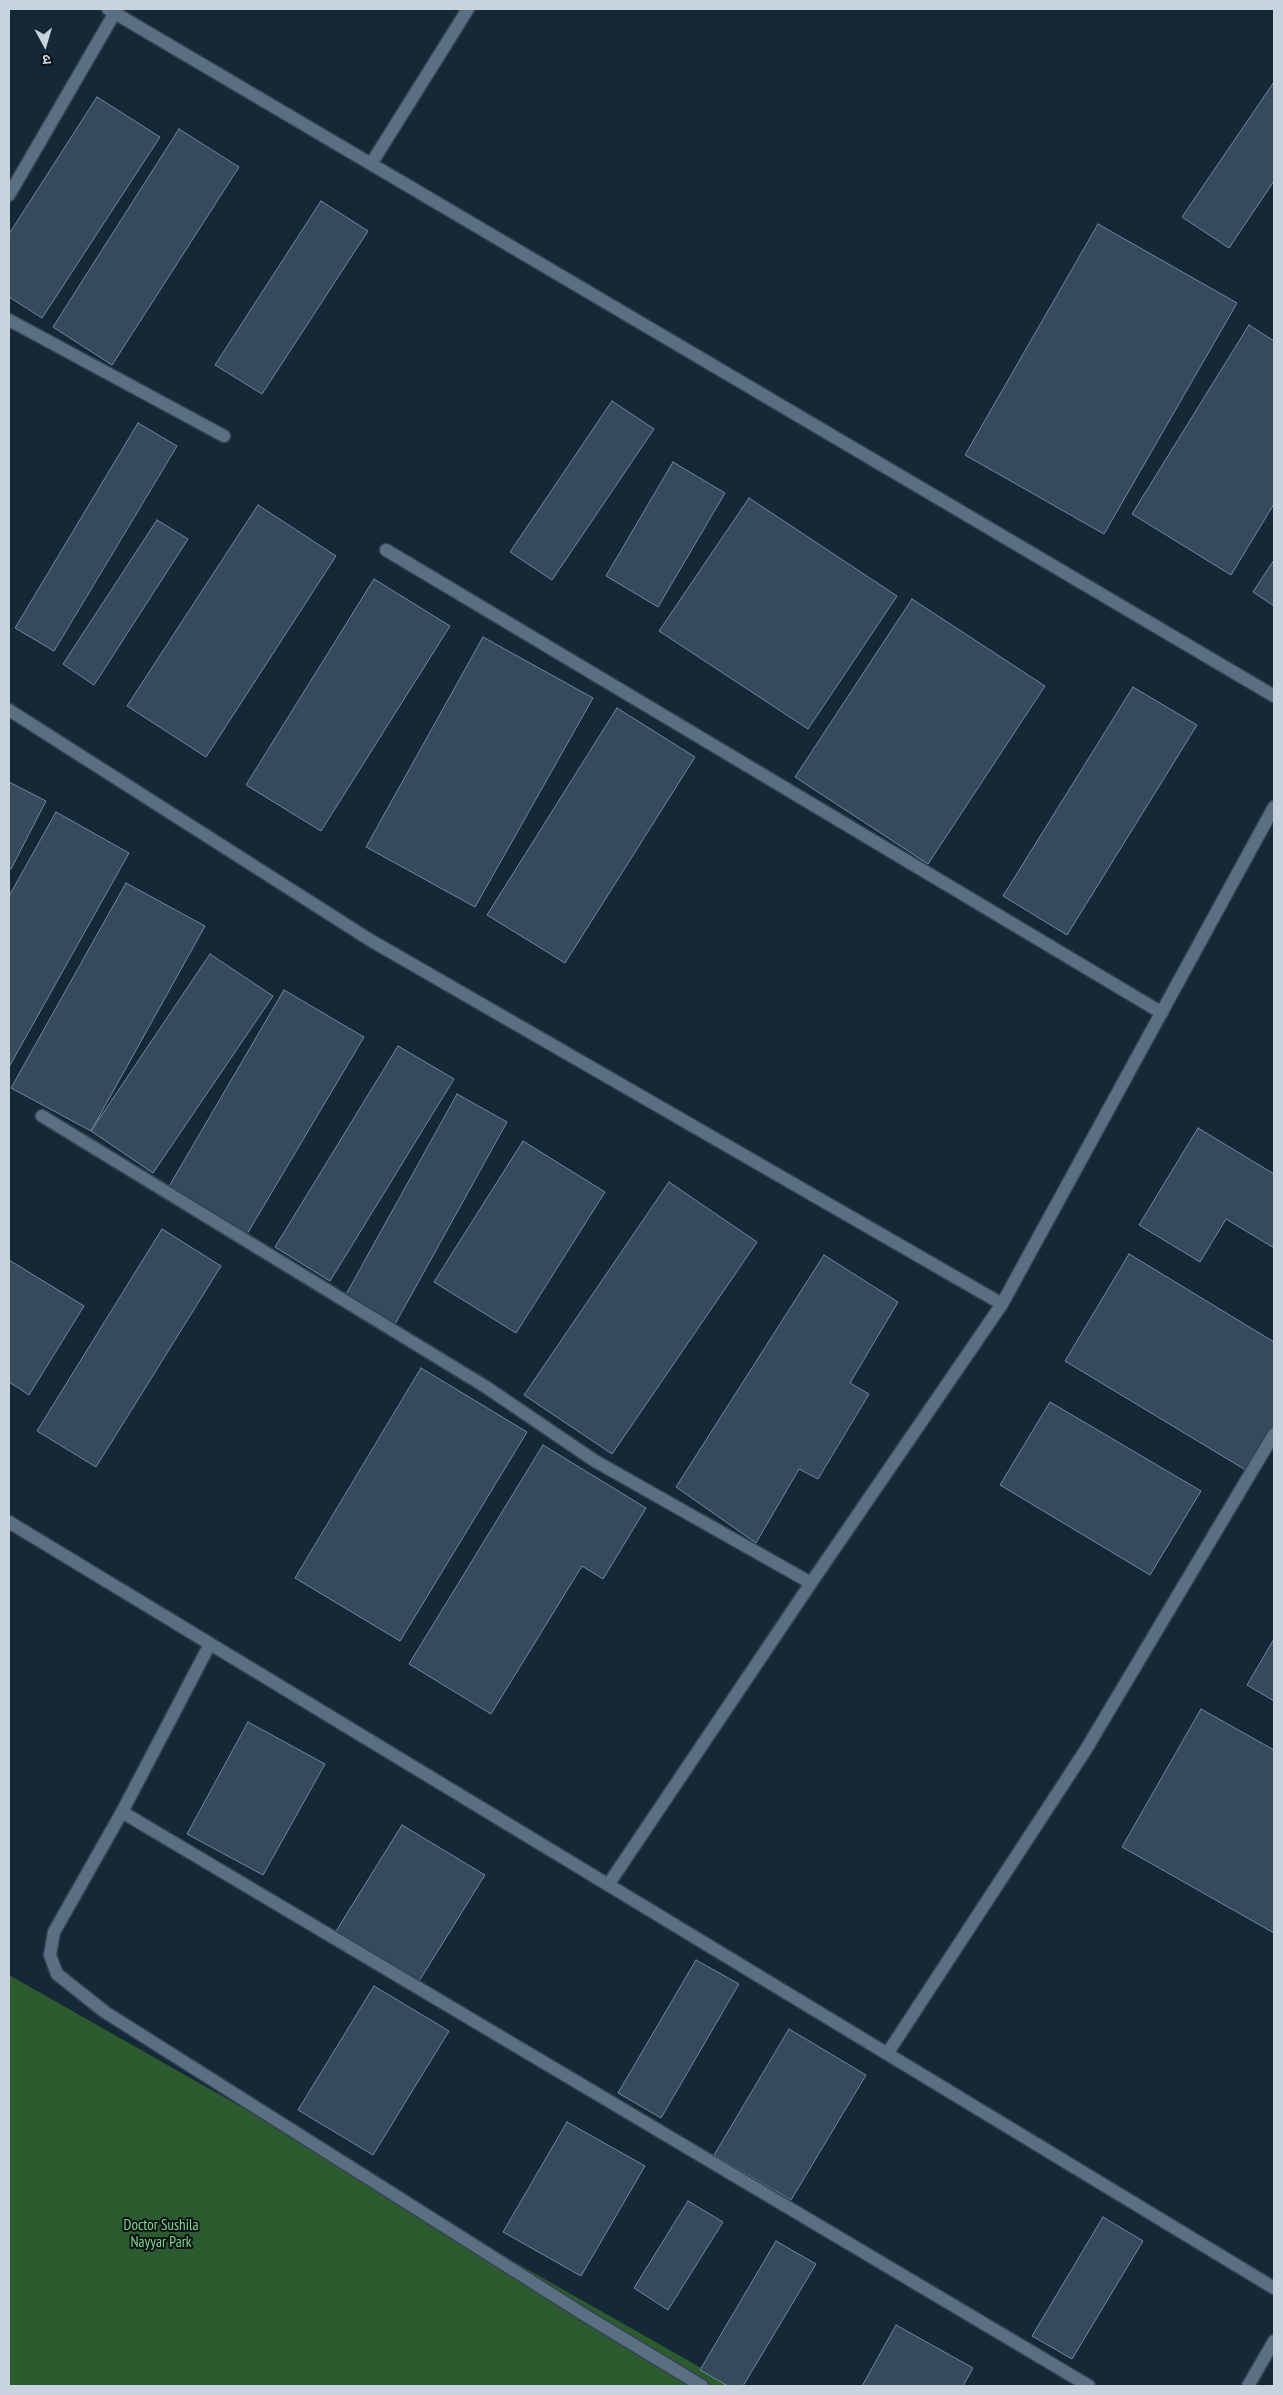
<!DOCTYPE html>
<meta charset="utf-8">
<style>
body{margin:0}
#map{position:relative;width:1283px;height:2395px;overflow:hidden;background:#142837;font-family:"PT Sans Narrow","Noto Sans Devanagari",sans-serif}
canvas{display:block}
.frame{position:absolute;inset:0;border:10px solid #c7d3dd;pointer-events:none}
.north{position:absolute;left:20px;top:20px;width:50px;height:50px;-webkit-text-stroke:4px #071017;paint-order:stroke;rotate:174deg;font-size:14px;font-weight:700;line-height:20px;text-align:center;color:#c7d3dd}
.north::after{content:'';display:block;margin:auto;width:18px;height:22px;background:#c7d3dd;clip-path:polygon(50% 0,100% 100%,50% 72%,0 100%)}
</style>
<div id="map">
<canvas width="1283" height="2395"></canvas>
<div class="frame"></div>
<div class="north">उ</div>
</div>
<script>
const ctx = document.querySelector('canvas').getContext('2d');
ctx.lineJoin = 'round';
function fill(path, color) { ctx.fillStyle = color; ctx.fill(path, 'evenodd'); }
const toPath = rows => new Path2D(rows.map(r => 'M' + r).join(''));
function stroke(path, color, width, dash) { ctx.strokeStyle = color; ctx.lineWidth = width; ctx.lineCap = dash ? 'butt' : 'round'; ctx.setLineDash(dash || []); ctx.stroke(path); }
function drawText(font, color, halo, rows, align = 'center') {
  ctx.font = font + ' "PT Sans Narrow",sans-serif'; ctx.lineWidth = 4; ctx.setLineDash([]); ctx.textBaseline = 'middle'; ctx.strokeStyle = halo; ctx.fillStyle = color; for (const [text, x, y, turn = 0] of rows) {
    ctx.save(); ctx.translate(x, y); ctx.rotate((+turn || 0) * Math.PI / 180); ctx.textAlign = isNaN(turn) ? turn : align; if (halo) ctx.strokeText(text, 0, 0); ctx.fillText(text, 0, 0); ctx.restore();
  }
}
fill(toPath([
 [9,1975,733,2386,9,2386]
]), '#2c5b2f');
const building = toPath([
 [1274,82,1274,181,1229,248,1182,217,1274,82],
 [97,97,160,137,42,318,9,297,9,234,97,97],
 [179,129,239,167,112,365,53,327,179,129],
 [321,201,368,231,262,394,215,365,321,201],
 [1098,224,1237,303,1104,534,965,455,1098,224],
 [1249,325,1274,341,1274,504,1231,575,1132,514,1249,325],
 [612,401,654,429,552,580,510,552,612,401],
 [138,423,177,446,54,651,15,628,138,423],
 [673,462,725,493,658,607,606,576,673,462],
 [749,498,897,596,808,729,659,631,749,498],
 [258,505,336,556,206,757,127,706,258,505],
 [157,520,188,539,94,685,63,664,157,520],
 [1274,560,1274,606,1253,592,1274,560],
 [374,579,450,626,321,831,246,785,374,579],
 [912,599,1045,686,928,864,795,777,912,599],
 [483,637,593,698,475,907,366,847,483,637],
 [1133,687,1197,725,1067,935,1003,896,1133,687],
 [617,708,695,757,565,963,487,915,617,708],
 [9,782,46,801,11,869,9,868,9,782],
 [56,812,129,853,9,1067,9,896,56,812],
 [126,883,205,926,91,1131,11,1088,126,883],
 [210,954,273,996,153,1173,91,1131,210,954],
 [284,990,364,1037,247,1234,168,1188,284,990],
 [398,1046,454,1079,330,1281,275,1247,398,1046],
 [457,1094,507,1122,394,1326,344,1298,457,1094],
 [1198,1128,1274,1174,1274,1248,1226,1219,1200,1262,1139,1225,1198,1128],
 [523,1141,605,1192,516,1333,434,1282,523,1141],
 [669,1182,757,1242,612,1454,524,1395,669,1182],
 [162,1229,221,1266,96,1467,37,1431,162,1229],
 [1129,1254,1274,1342,1274,1430,1249,1472,1065,1361,1129,1254],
 [824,1255,898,1302,850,1383,869,1394,818,1479,799,1469,756,1543,676,1487,824,1255],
 [9,1260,84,1306,29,1395,9,1382,9,1260],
 [421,1368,527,1432,400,1641,295,1578,421,1368],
 [1050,1402,1201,1491,1150,1575,1000,1485,1050,1402],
 [543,1445,646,1508,603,1579,582,1566,491,1714,409,1664,543,1445],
 [1274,1639,1274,1701,1247,1685,1274,1639],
 [1201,1709,1274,1750,1274,1933,1122,1847,1201,1709],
 [248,1722,325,1764,263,1875,187,1834,248,1722],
 [402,1825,485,1875,416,1986,333,1936,402,1825],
 [696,1960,739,1984,661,2118,618,2093,696,1960],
 [374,1986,449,2031,373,2155,298,2110,374,1986],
 [789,2029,866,2075,791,2200,714,2155,789,2029],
 [567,2122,645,2166,581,2276,503,2232,567,2122],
 [688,2201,723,2222,668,2310,634,2288,688,2201],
 [1103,2217,1143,2241,1072,2359,1032,2336,1103,2217],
 [776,2241,816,2264,743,2386,728,2386,700,2370,776,2241],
 [896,2325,973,2368,963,2386,862,2386,896,2325]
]);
fill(building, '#354a5b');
stroke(building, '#71899b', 1);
const minor = toPath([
 [108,9,1274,696],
 [371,164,468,9],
 [9,195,117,9],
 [9,320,224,436],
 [386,550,1162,1013],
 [9,710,370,940,1002,1304,1274,807],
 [42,1116,486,1387,595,1461,811,1583],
 [9,1522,1274,2288],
 [210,1644,122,1812,54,1932,50,1955,57,1974,105,2012,583,2314,702,2386],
 [122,1812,1089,2386],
 [608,1885,811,1583,1002,1304],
 [887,2054,1085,1751,1274,1434]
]);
const secondary = toPath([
 [1248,2386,1274,2341]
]);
stroke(minor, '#344350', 15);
stroke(secondary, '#344350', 15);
stroke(minor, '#597082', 12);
stroke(secondary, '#597082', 12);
drawText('15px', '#7edb84', '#071017', [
 ["Doctor Sushila",161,2226],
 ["Nayyar Park",161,2243]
]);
</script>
